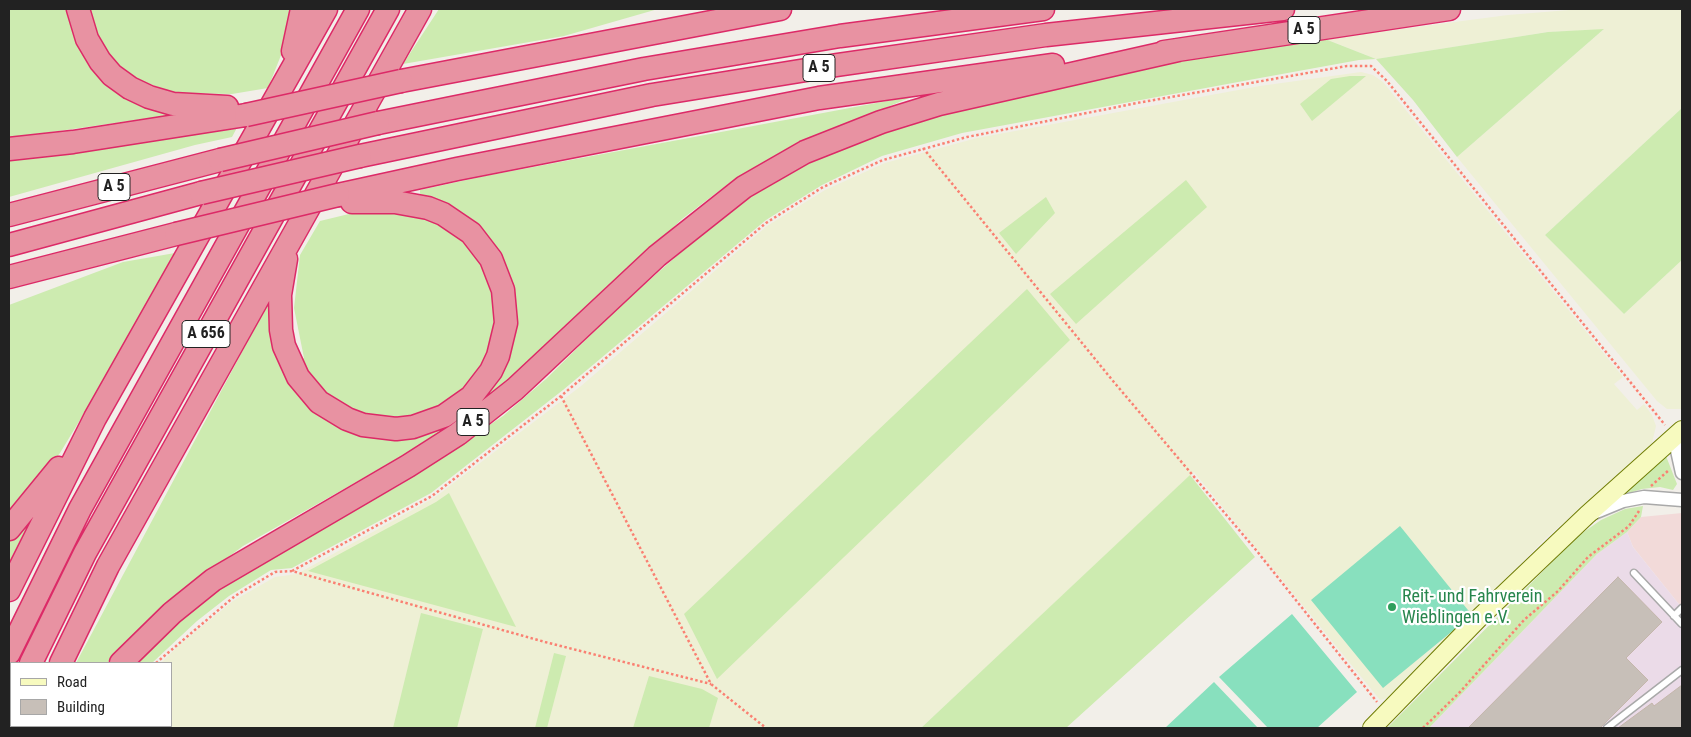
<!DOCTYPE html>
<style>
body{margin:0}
#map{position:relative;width:1691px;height:737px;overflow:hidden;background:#f2efe9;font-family:"Roboto Condensed",sans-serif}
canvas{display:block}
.frame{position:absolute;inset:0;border:10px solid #222;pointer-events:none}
.legend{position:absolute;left:10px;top:662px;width:162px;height:65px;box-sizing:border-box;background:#fff;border:1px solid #a7a7a7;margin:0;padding:6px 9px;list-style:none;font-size:15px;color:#222}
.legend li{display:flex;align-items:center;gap:10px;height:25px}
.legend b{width:25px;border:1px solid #a7a7a7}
</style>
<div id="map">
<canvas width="1691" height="737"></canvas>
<div class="frame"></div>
<ul class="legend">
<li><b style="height:6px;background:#f7fabf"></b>Road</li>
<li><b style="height:14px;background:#c7bfb8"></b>Building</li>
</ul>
</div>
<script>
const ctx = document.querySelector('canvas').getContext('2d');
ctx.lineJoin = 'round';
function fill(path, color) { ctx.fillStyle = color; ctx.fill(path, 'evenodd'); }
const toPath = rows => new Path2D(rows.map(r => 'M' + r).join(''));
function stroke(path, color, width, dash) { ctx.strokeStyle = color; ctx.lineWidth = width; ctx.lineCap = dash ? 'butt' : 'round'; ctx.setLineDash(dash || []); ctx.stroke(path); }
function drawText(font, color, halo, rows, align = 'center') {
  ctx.font = font + ' "Roboto Condensed",sans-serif'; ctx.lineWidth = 4.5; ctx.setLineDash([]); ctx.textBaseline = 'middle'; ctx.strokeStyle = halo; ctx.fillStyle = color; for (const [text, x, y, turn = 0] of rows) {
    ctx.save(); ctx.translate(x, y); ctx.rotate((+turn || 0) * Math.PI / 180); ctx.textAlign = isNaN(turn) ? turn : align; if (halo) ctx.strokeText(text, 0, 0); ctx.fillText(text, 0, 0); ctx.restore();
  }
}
fill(toPath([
 [1682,513,1682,608,1633,547,1627,532,1641,517]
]), '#f2dad9');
fill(toPath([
 [1627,532,1633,547,1682,608,1682,728,1429,728,1597,554]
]), '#ebdbe8');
fill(toPath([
 [1581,9,1682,9,1682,108,1545,235,1624,314,1682,260,1681,409,1667,409,1657,401,1457,157,1603,30,1548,32,1376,59,1325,39,1508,15],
 [1361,72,1373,75,1383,82,1623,377,1614,384,1637,410,1644,404,1652,415,1656,426,1652,443,1645,452,1546,538,1388,698,1380,700,1194,472,921,728,105,728,106,726,171,726,171,663,161,663,178,646,233,601,275,577,297,574,434,498,581,386,767,226,825,190,885,163,977,138,1260,86]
]), '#eef0d5');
fill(toPath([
 [9,9,292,9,291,30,268,88,232,94,174,93,134,78,172,112,172,115,9,138],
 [439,9,658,9,564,36,403,64],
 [1604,29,1457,157,1413,100,1376,59,1359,60,1249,80,962,133,882,156,822,185,766,220,563,390,431,493,292,568,271,570,229,596,197,621,152,663,134,663,144,652,216,592,327,525,400,485,503,416,546,379,620,306,687,247,750,197,814,159,887,128,952,109,1172,62,1325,39,1376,59,1548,32],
 [1350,76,1366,76,1312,121,1300,104,1331,79],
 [914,96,795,145,732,181,682,219,589,310,484,403,434,438,243,546,178,595,107,663,76,663,273,294,285,369,304,358,294,308,300,255,320,221,353,213,397,212,420,196,420,190,485,176],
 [1682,108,1682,260,1624,314,1545,235],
 [240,122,232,137,195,145,9,197,9,156],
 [1186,180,1207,207,1076,324,1050,294],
 [1046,197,1055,213,1016,254,999,233],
 [175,253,118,357,60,453,9,516,9,305,123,262],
 [1027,289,1070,340,717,679,684,614],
 [1666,456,1677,484,1673,490,1660,487,1642,489,1623,495],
 [1190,475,1255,557,1066,728,921,728],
 [449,493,516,627,308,571,436,502],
 [1643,506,1641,517,1627,532,1597,554,1429,728,1387,728,1578,536,1601,520,1625,509],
 [31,519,9,563,9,540],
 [421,613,483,629,457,728,393,728],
 [554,653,566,656,547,728,535,728],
 [649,676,702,689,718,698,709,728,633,728]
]), '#cdebb0');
fill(toPath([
 [1400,526,1472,615,1383,688,1311,600],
 [1292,614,1357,692,1317,728,1268,728,1219,677],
 [1214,682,1258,728,1165,728]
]), '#88e0be');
const building = toPath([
 [1618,577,1662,622,1626,658,1648,680,1600,728,1468,728,1618,577],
 [1682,685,1682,728,1618,728,1652,703,1654,706,1682,685]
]);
fill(building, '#c7bfb8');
stroke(building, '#c4b6ab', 1);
const service = toPath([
 [1634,573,1682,624],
 [1674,616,1682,608],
 [1607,728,1682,670]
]);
const minor = toPath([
 [1674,437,1682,473],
 [1594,513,1623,501,1644,497,1682,500]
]);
const secondary = toPath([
 [1372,728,1480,617,1587,515,1682,430]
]);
const motorway = toPath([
 [78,9,87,39,100,61,112,75,130,88,149,97,173,104,227,107],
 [293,51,302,9],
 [1164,52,1449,9],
 [401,81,780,9],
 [378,123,644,69,840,36,1043,9],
 [9,149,73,142,246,115],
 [360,156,652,95,837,65,1046,35,1283,9],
 [338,195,457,169,819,98,1053,65],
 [9,215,220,160],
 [9,245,201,193],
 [286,259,280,295,281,330,284,346,298,377,319,402,347,419,363,425,396,429,413,427,444,416,471,397,491,371,498,356,506,323,503,290,491,259,471,233,443,214,428,208,395,202,352,202],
 [9,277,176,234],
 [9,529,59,468],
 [9,590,95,418,326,9],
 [9,653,80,509,358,9],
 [31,663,85,553,388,9],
 [61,663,108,566,420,9],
 [121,663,172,613,213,580,408,466,458,434,515,389,657,256,744,187,805,152,881,122,939,104,1178,50],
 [9,713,11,707],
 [32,728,33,726],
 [67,728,69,726]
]);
stroke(service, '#a9a9a9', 9);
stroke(minor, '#a9a9a9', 15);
stroke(secondary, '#707d05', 20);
stroke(motorway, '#dc2a67', 25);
stroke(toPath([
 [923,148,1113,381,1256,550,1377,702],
 [561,396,711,684,766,728],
 [1651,486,1669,470],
 [292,571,432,496,561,396,766,223,823,187,883,160,967,137,1137,103,1347,66,1371,66,1387,81,1665,425],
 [156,663,235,596,275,572,292,571,545,642,711,684],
 [99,728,101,726],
 [1423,728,1460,692,1524,620,1558,591,1588,557,1629,526,1639,511]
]), '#fa8072', 2.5, [2.5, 2.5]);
stroke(service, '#fff', 6);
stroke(minor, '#fff', 12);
stroke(secondary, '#f7fabf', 18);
stroke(motorway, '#e892a2', 22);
const motorwayBridge = toPath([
 [246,115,401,81],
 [220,160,378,123],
 [201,193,360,156],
 [176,234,338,195]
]);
stroke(motorwayBridge, '#dc2a67', 25, []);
stroke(motorwayBridge, '#e892a2', 22);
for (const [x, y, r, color] of [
 [1392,607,5,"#2e9e5b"]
]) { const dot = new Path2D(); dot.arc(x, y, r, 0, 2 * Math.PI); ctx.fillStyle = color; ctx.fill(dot); stroke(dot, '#fff', 2); }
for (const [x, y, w] of [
 [1304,30,32],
 [819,68,32],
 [114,187,32],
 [206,334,48],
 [473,422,32]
]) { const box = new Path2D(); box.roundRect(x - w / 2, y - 13.5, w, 27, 4); ctx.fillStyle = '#fff'; ctx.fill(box); stroke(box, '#222', 1); }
drawText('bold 16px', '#222', null, [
 ["A 5",1304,30],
 ["A 5",819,68],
 ["A 5",114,187],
 ["A 656",206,334],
 ["A 5",473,422]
]);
drawText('18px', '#27864d', '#fff', [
 ["Reit- und Fahrverein",1402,597],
 ["Wieblingen e.V.",1402,618]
], 'left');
</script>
